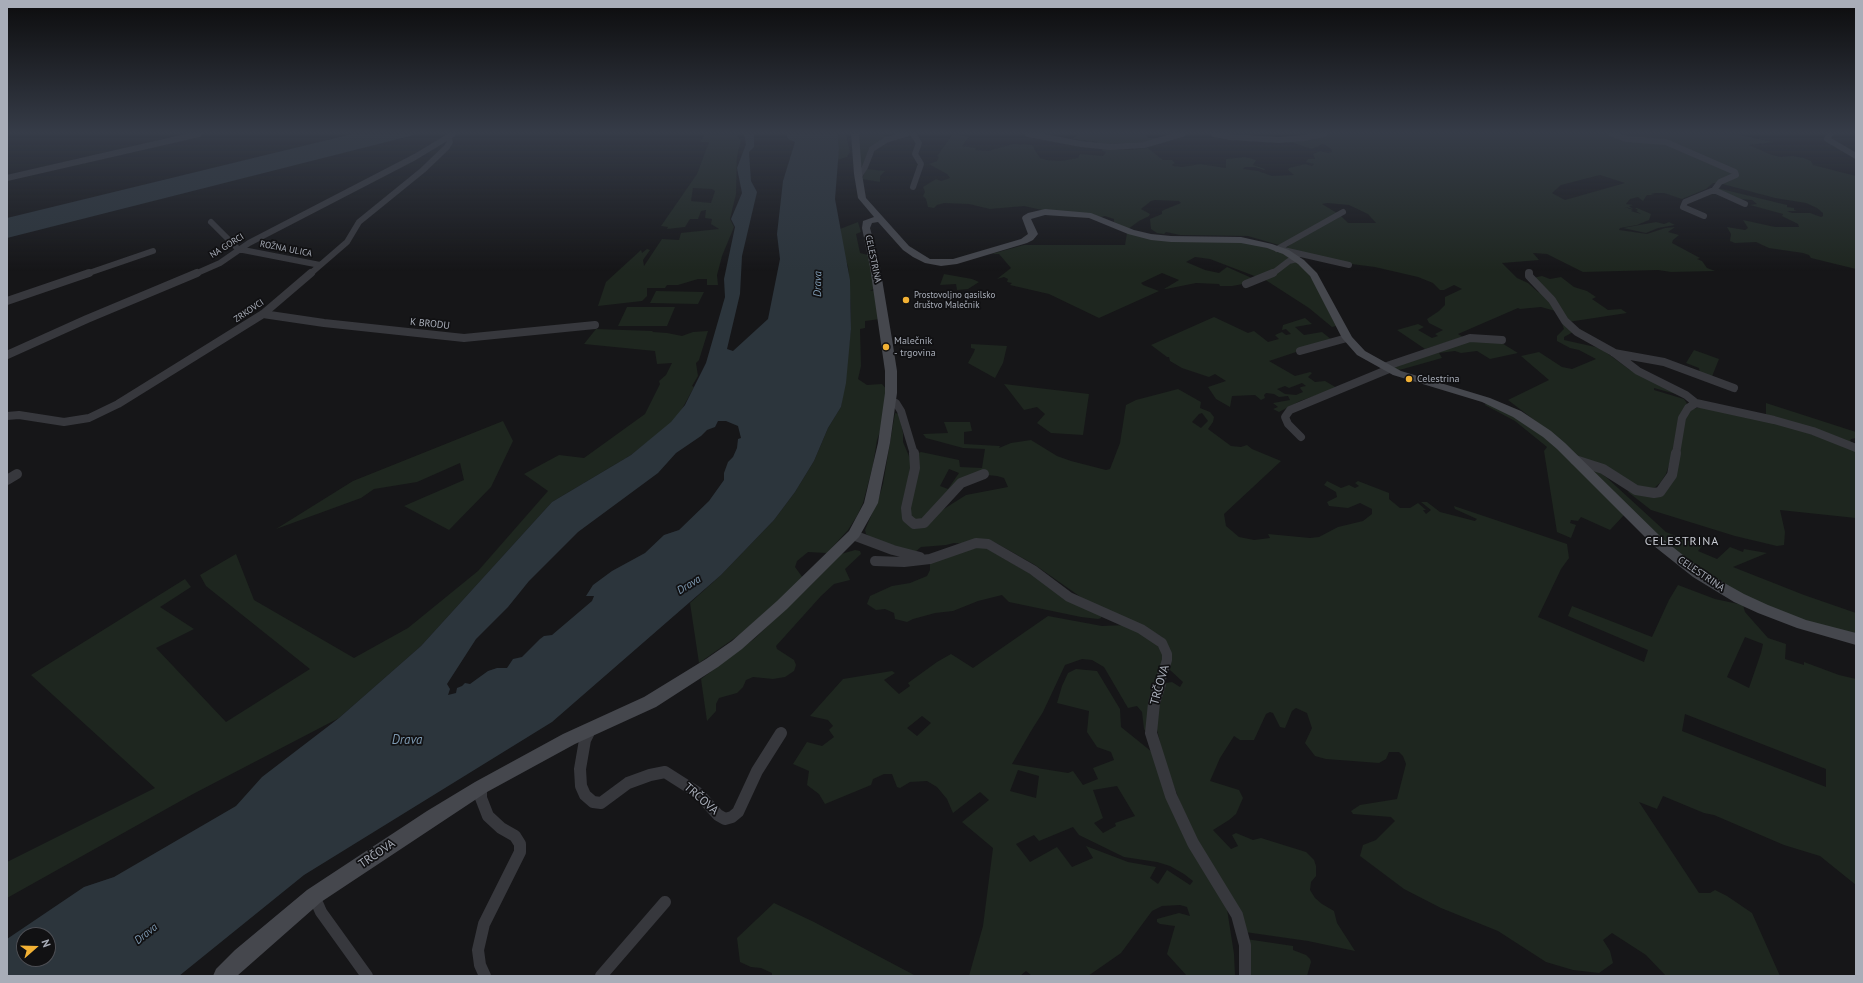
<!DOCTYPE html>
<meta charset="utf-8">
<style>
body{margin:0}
#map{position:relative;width:1863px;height:983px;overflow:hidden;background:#161618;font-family:"PT Sans",sans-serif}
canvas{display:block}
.frame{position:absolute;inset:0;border:8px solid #a8adb8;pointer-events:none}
.north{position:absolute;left:16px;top:927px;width:40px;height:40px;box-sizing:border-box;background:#111113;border:1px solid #4d4f55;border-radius:50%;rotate:70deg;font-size:11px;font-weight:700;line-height:16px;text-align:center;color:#a8adb8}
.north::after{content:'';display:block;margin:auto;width:14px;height:18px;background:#f2b134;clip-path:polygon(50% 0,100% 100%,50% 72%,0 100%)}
</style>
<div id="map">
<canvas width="1863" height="983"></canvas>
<div class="frame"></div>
<div class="north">N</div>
</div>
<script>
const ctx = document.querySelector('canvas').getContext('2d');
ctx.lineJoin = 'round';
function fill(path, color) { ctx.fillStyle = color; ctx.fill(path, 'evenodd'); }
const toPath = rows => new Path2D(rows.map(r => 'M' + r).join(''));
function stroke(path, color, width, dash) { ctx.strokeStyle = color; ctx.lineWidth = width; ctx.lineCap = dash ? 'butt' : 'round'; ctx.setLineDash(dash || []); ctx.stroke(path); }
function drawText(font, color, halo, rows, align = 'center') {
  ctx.font = font + ' "PT Sans",sans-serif'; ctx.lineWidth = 3.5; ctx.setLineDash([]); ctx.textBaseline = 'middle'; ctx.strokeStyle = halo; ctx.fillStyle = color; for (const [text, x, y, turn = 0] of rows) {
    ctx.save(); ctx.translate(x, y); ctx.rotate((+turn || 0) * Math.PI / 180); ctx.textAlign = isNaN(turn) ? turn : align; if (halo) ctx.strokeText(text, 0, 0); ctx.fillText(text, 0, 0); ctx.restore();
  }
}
fill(toPath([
 [705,134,736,134,741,141,737,156,736,194,730,219,734,227,722,256,717,275,718,285,707,285,707,279,698,279,678,285,667,285,665,288,647,288,647,296,642,301,598,306,606,282,641,250,642,253,647,249,650,250,643,260,644,266,662,239,679,240,681,233,719,229,711,224,712,219,705,218,706,210,701,211,698,219,690,219,685,227,667,229,668,227,661,226,697,174,709,142,700,142],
 [693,188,712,189,715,191,711,203,691,201],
 [840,134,846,134,850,152,847,157,837,160,839,149,838,137],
 [859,134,882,134,885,136,895,137,878,143,863,166,859,166],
 [953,134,969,137,962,146,976,148,975,150,988,151,1013,144,1032,145,1040,158,1047,160,1061,161,1078,158,1080,154,1103,156,1106,152,1102,151,1103,148,1129,150,1148,148,1163,160,1172,160,1175,163,1172,165,1174,166,1183,167,1200,164,1226,168,1226,159,1245,157,1256,160,1253,165,1265,169,1264,170,1255,167,1245,167,1243,169,1258,171,1272,176,1294,175,1288,170,1289,168,1305,164,1312,166,1314,164,1306,162,1308,159,1315,159,1313,154,1320,151,1328,153,1332,152,1331,149,1323,144,1312,149,1288,141,1330,134,1734,134,1774,142,1749,145,1772,155,1781,157,1792,156,1804,158,1811,161,1813,165,1856,176,1856,269,1811,258,1809,255,1803,253,1769,248,1756,242,1735,243,1730,241,1731,234,1727,227,1745,230,1748,228,1743,220,1775,227,1799,227,1798,224,1782,216,1783,214,1750,205,1757,204,1752,200,1740,199,1713,187,1787,205,1787,207,1794,208,1794,210,1797,211,1787,211,1792,213,1810,213,1821,217,1823,216,1823,213,1817,208,1806,203,1775,198,1719,183,1713,183,1706,189,1682,199,1664,193,1655,193,1651,194,1654,195,1647,195,1643,201,1638,197,1630,199,1626,204,1633,205,1629,206,1633,209,1625,207,1633,210,1631,211,1641,214,1636,211,1638,210,1635,208,1637,208,1651,214,1649,220,1637,225,1620,228,1619,230,1647,234,1665,228,1675,227,1668,232,1679,235,1673,240,1672,243,1700,258,1697,259,1702,261,1707,268,1715,271,1671,272,1658,270,1583,272,1547,254,1533,253,1539,260,1502,263,1517,278,1528,283,1538,292,1545,294,1559,312,1541,307,1520,309,1518,308,1458,334,1463,337,1425,349,1397,330,1418,324,1424,327,1418,330,1432,338,1438,336,1435,334,1443,330,1429,323,1427,319,1439,311,1445,305,1445,297,1462,289,1454,285,1444,290,1440,290,1433,283,1418,277,1375,267,1336,262,1286,248,1295,241,1340,215,1348,223,1376,223,1368,214,1349,205,1327,203,1322,204,1337,213,1282,246,1248,236,1180,235,1166,232,1164,234,1157,233,1151,229,1150,219,1162,214,1162,211,1166,209,1181,203,1179,201,1155,200,1151,201,1141,209,1150,214,1149,216,1139,221,1128,229,1114,222,1114,219,1105,216,1101,217,1081,213,1042,210,1024,206,990,209,969,204,944,203,937,205,934,208,928,207,926,199,923,196,925,192,923,187,936,179,941,181,950,178,947,174,929,164,937,161,939,157,937,156],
 [1600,175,1625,183,1565,200,1552,193,1561,185],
 [1079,134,1146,134,1148,138,1159,138,1159,141,1097,145,1097,142,1072,139],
 [866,169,885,171,880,176,880,182,862,179],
 [858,222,861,232,856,234,860,253,868,255,875,288,870,291,876,290,880,319,865,321,865,328,860,329,861,366,858,379,867,385,882,384,887,390,883,424,877,440,873,465,863,503,857,516,848,530,827,553,808,552,797,561,795,567,803,578,797,585,739,635,699,663,690,603,721,575,774,520,795,492,814,461,828,428,841,407,851,329,851,310,848,266,845,259,840,229],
 [1656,222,1664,224,1669,222,1675,225,1658,228,1646,233,1623,228],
 [1127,233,1251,243,1280,252,1290,258,1272,272,1257,277,1210,259,1195,257,1186,262,1205,270,1219,273,1227,267,1254,279,1243,284,1232,286,1220,286,1219,284,1196,283,1166,289,1164,289,1179,280,1162,273,1141,283,1143,285,1159,291,1099,318,1049,294,1010,285,1012,283,1007,282,1008,279,1004,277,997,279,1011,268,999,254,991,254,1024,245,1125,245],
 [1293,262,1296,262,1305,270,1313,280,1336,326,1332,327,1309,308,1264,279],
 [944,274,972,279,979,282,968,289,957,290,956,284,940,285],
 [1542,276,1550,279,1561,277,1574,287,1587,291,1596,297,1592,299,1608,310,1621,309,1627,313,1568,322,1532,278],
 [656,291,704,292,698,304,650,303],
 [627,307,675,307,667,326,618,326],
 [1214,317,1248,333,1254,331,1268,342,1279,339,1275,335,1282,332,1286,335,1291,334,1286,329,1282,330,1283,325,1305,318,1312,324,1295,327,1304,335,1322,332,1332,340,1269,361,1295,376,1310,372,1312,373,1308,377,1315,382,1325,381,1337,388,1300,401,1279,412,1273,409,1278,407,1273,403,1290,400,1288,396,1279,397,1274,394,1266,393,1264,395,1265,398,1261,400,1255,395,1232,396,1230,407,1216,399,1208,387,1226,381,1215,374,1209,377,1182,368,1170,361,1169,357,1167,357,1151,345],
 [1302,383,1306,386,1301,387,1300,388,1303,392,1296,395,1285,394,1277,389,1285,386,1289,388],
 [1562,323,1573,332,1564,337,1564,340,1600,348,1630,370,1683,396,1654,388,1654,390,1684,399,1688,405,1666,474,1660,483,1652,490,1643,491,1575,455,1550,432,1508,400,1549,380,1521,356,1539,352,1562,367,1572,369,1596,359,1579,350,1570,348,1557,341,1557,336,1564,329],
 [596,329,652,331,653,332,667,333,682,336,693,332,708,331,699,360,696,363,698,376,692,386,694,387,676,420,631,455,552,502,421,646,339,718,193,794,7,898,7,862,155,788,31,675,185,579,191,587,160,607,194,629,156,648,226,722,310,669,206,586,200,575,236,554,254,600,354,658,408,628,478,571,548,491,524,474,559,455,584,458,645,414,660,384,659,381,666,375,672,363,657,364,655,351,584,344],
 [1466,340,1500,342,1518,353,1490,359,1477,351,1461,353,1455,351,1439,353,1442,358,1403,369,1398,370,1391,367],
 [971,344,1007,346,1003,363,995,378,968,363,974,352,975,349,971,348],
 [1694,350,1719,359,1711,379,1700,374,1699,368,1686,363],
 [1004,384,1089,394,1083,435,1051,433,1037,423,1045,414,1037,407,1024,410],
 [1178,389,1201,402,1200,408,1210,412,1214,417,1213,422,1208,429,1231,446,1241,447,1247,445,1252,449,1281,461,1224,514,1226,526,1239,537,1254,540,1270,538,1268,534,1310,538,1319,537,1338,527,1363,521,1372,514,1372,509,1360,503,1348,508,1329,506,1327,502,1337,497,1336,492,1324,485,1327,481,1341,488,1349,485,1355,488,1359,486,1355,483,1358,481,1389,493,1389,499,1400,508,1410,508,1418,503,1426,510,1423,510,1426,514,1431,510,1421,502,1427,502,1440,512,1475,521,1477,519,1455,509,1454,506,1567,544,1569,558,1561,569,1538,617,1644,662,1648,650,1568,616,1572,606,1652,637,1669,600,1678,585,1715,599,1743,605,1745,612,1768,638,1786,644,1785,659,1804,665,1804,662,1839,675,1856,679,1856,885,1820,856,1784,845,1714,815,1704,813,1663,796,1657,809,1639,802,1699,893,1710,893,1715,890,1727,896,1752,913,1780,976,1666,976,1646,955,1612,933,1603,940,1610,951,1613,963,1599,973,1573,970,1546,962,1498,931,1441,908,1404,889,1360,856,1363,845,1376,840,1395,821,1391,817,1353,814,1351,811,1360,805,1397,799,1406,764,1403,756,1399,752,1389,752,1386,759,1379,763,1326,759,1315,756,1305,743,1312,728,1307,713,1296,708,1292,711,1285,728,1280,727,1273,713,1270,712,1266,714,1254,740,1240,740,1234,736,1220,758,1210,781,1239,790,1243,798,1236,814,1229,820,1213,830,1231,849,1238,846,1232,835,1236,833,1253,840,1261,838,1306,852,1314,860,1316,866,1316,876,1311,882,1310,890,1315,898,1322,904,1334,911,1337,923,1355,951,1308,941,1245,932,1231,899,1199,848,1189,826,1164,760,1156,725,1157,710,1166,683,1172,682,1180,687,1183,682,1170,670,1171,651,1162,637,1139,624,1085,600,1035,565,996,543,988,540,966,544,954,543,946,545,921,547,914,553,875,540,866,534,865,530,879,497,883,484,895,413,899,414,903,433,903,442,911,461,902,517,909,525,917,528,925,526,936,514,966,495,1008,487,1004,478,997,476,987,475,985,473,987,472,984,469,980,473,970,476,960,481,923,520,913,521,909,516,908,506,917,461,916,454,921,452,959,460,960,467,982,468,985,449,963,448,926,438,923,434,948,433,944,422,970,422,972,431,964,432,964,444,1000,446,999,448,1011,443,1031,440,1057,456,1071,461,1106,470,1110,469,1120,443,1126,405,1136,400],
 [1202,413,1208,421,1201,428,1192,422,1199,414],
 [949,469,959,473,948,489,940,486],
 [1745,637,1763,644,1761,653,1749,688,1727,677],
 [1685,714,1826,769,1826,787,1682,731],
 [1486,403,1504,411,1533,428,1557,448,1624,515,1610,530,1581,517,1578,521,1571,520,1570,523,1576,525,1571,538,1557,532,1544,451,1547,447,1515,421,1485,405],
 [1766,403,1856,432,1856,438,1851,439,1850,441,1855,444,1766,418],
 [1702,407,1780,423,1856,450,1856,518,1780,510,1785,532,1784,545,1777,546,1735,536,1651,510,1628,492,1629,491,1637,493,1666,486,1686,414,1692,409],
 [503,421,513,441,491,487,449,530,404,506,464,480,460,463,417,482,374,489,361,498,276,529,353,481],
 [1589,468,1598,471,1606,477,1666,532,1696,544,1702,535,1709,538,1698,551,1717,559,1730,547,1743,552,1744,549,1767,553,1733,567,1804,595,1856,613,1856,634,1839,631,1785,614,1754,601,1704,574,1669,546],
 [983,546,1102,616,1101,618,1098,619,1081,617,1009,602,1002,595,978,601,953,611,935,613,913,619,907,622,895,619,894,613,885,609,876,610,867,604,870,596,892,586,910,583,927,576,930,570,930,560],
 [855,550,860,551,861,554,845,569,850,580,834,584,821,596,776,646,777,649,794,660,796,665,794,671,785,677,773,679,753,677,746,680,743,687,737,693,719,698,716,704,716,711,707,721,701,679,754,639,810,586,841,554],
 [1048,616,1102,626,1126,625,1156,641,1164,653,1148,735,1144,729,1142,712,1137,706,1128,708,1104,667,1092,660,1082,659,1065,665,1043,712,1031,731,1012,764,1068,773,1073,771,1083,785,1098,779,1093,768,1114,760,1111,752,1097,747,1087,732,1089,711,1057,703,1062,686,1068,673,1076,669,1097,671,1120,709,1121,727,1152,752,1227,909,1234,954,1235,976,1187,976,1167,954,1175,926,1160,924,1157,922,1157,919,1179,913,1190,916,1187,907,1180,905,1162,906,1152,911,1121,953,1088,976,1032,976,1026,971,1020,976,969,976,983,926,993,848,962,822,989,800,980,792,953,813,947,799,937,787,927,781,910,782,900,788,897,787,892,774,884,774,873,779,871,785,825,804,819,794,807,785,809,771,793,764,807,742,822,746,834,737,829,730,833,726,828,720,810,716,843,679,892,671,895,673,884,680,899,694,910,686,908,683,937,662,951,654,973,668],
 [922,716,931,723,917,736,907,728],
 [1018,770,1039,776,1036,798,1010,791],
 [1117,786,1135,816,1115,823,1116,826,1103,833,1094,823,1103,818,1093,790],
 [1073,827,1079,835,1124,857,1157,862,1170,866,1184,874,1193,881,1190,885,1167,870,1158,884,1150,878,1156,867,1128,862,1086,846,1093,858,1072,867,1057,847,1030,862,1016,844,1034,835,1039,841],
 [774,903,814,922,916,976,772,976,772,973,761,968,751,967,740,962,737,938],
 [1246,939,1293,946,1293,950,1306,955,1310,959,1311,962,1307,976,1247,976]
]), '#1e261f');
fill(toPath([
 [352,134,418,134,7,238,7,218],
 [744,134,754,134,754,147,749,152,751,181,757,192,742,256,740,294,727,349,733,351,768,319,780,259,777,234,783,181,795,142,788,139,786,134,838,134,839,149,835,199,850,280,851,329,846,383,841,407,828,428,814,461,795,492,774,520,721,575,552,722,304,875,179,976,7,976,7,939,84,887,114,877,236,806,262,777,339,718,421,646,552,502,631,455,671,422,685,405,706,363,725,297,724,279,735,227,731,219,742,193,737,168,746,144],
 [718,421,726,421,738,426,741,438,738,439,737,448,733,457,728,462,724,473,724,480,709,501,679,530,664,535,645,553,612,571,593,585,586,596,594,596,592,601,552,635,544,636,540,639,522,657,513,659,507,668,497,668,488,671,470,684,465,683,462,686,457,688,456,693,448,695,450,689,447,684,476,639,508,607,529,581,578,532,658,473,676,453,701,436,707,430,715,427],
 [24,935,48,935,48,959,24,959]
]), '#2c353c');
stroke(toPath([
 [913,134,919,143,915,154,921,164,913,187],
 [1028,134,1081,144,1110,147,1144,145,1182,134],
 [1214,134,1230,137,1279,140,1304,138,1324,134],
 [1612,134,1626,139,1666,142,1735,172,1736,175,1720,182,1714,190,1685,202,1683,207,1704,216],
 [1830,134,1827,139,1856,156],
 [7,178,199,134],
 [858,178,865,167,872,149,886,140,906,134],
 [1714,190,1745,204],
 [211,222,238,249,320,265],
 [1277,249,1343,212],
 [1279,249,1349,265],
 [86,274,153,251],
 [195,274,220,263,249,243,415,157,453,134],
 [310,274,347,242,359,222,423,170,447,147,450,142,449,137],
 [1272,274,1289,261,1297,259]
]), '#37383d', 6);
stroke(toPath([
 [1529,273,1529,276,1552,300,1565,321,1577,332,1613,352,1638,371,1686,395,1696,403],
 [1246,284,1273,273],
 [7,301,89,273],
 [263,314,324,323,464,338,595,325],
 [1300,351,1347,338],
 [1614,353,1664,362,1734,388],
 [7,355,87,319,197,273],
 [1384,367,1470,338,1502,340],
 [890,401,896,403,901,411,914,454],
 [7,416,19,415,64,422,89,418,118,404,263,314,311,273],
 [1301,437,1288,424,1285,417,1290,410,1389,369],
 [1676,454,1682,418,1688,408,1696,403,1774,420,1813,431,1856,448]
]), '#37383d', 8);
stroke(toPath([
 [914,453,915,468,906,508,907,518,914,524,924,523,961,483,984,474],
 [1575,460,1603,469,1636,490,1654,493,1660,492,1672,475,1676,453],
 [7,480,17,474],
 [853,535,893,550,920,557],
 [875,561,904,562,930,559,976,543,988,544,1033,570,1069,597,1141,629,1162,643,1167,654,1167,660,1159,685]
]), '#37383d', 10);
stroke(toPath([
 [1160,684,1154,703,1151,733,1171,796,1193,843,1237,915,1245,945,1245,976],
 [590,730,585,740,580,769,581,786,585,795,593,802,601,803,628,783,650,775,665,772,698,793,718,815,725,819,732,817,738,812,757,771,781,733],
 [481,787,481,798,488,816,501,828,515,836,520,844,520,852,484,924,478,950,480,965,485,976],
 [314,896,321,912,367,976],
 [601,976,665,902]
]), '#37383d', 12);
fill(toPath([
 [851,134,859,134,862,174,866,198,909,246,930,259,953,259,1021,239,1028,234,1022,218,1023,216,1028,213,1045,209,1091,213,1134,230,1151,234,1171,236,1241,237,1272,244,1289,250,1304,260,1317,273,1352,337,1365,351,1401,371,1490,398,1521,411,1551,431,1565,443,1664,540,1703,571,1744,594,1768,605,1806,620,1856,633,1856,645,1797,628,1758,613,1734,602,1693,577,1654,546,1557,449,1543,437,1513,417,1482,402,1393,375,1357,355,1342,338,1310,276,1298,264,1283,254,1267,248,1241,243,1171,242,1151,240,1128,234,1089,218,1045,215,1031,219,1038,234,1033,240,1027,243,957,264,941,266,925,263,913,257,903,250,878,222,872,223,870,228,880,267,892,339,897,371,897,393,890,443,878,503,859,537,787,609,742,649,718,667,656,707,575,744,487,792,321,902,237,976,213,976,216,969,235,950,307,890,427,811,475,782,563,734,644,697,706,659,732,641,777,601,849,531,864,503,878,443,885,393,885,371,870,267,862,228,863,221,874,217,858,198,854,174,851,134]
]), '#45474d');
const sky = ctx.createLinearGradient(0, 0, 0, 271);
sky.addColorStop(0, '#0c0c0d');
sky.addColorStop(0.49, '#363c48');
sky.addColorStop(1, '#363c4800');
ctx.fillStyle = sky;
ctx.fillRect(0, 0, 1863, 271);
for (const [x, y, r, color] of [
 [906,300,4,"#f2b134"],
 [886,347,4,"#f2b134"],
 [1409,379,4,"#f2b134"]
]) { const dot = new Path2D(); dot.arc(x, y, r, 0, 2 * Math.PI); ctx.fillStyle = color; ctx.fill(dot); stroke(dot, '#111113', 1.5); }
drawText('9px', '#a8adb8', '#111113', [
 ["NA GORCI",227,246,-32],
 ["ROŽNA ULICA",286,249,11],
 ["CELESTRINA",873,259,78],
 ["ZRKOVCI",249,311,-34]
]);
drawText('9px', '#a8adb8', '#111113', [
 ["Prostovoljno gasilsko",914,295],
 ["društvo Malečnik",914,305]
], 'left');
drawText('10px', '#a8adb8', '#111113', [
 ["K BRODU",430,324,6],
 ["CELESTRINA",1701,574,34]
]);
drawText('10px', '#a8adb8', '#111113', [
 ["Malečnik",894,341],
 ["- trgovina",894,353],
 ["Celestrina",1417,379]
], 'left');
drawText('italic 11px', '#7f9bb3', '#111113', [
 ["Drava",818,284,-89],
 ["Drava",689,585,-32],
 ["Drava",146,934,-39]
]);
ctx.letterSpacing = '1px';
drawText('12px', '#c9ccd4', '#111113', [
 ["CELESTRINA",1682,542]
]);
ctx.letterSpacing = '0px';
drawText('12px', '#a8adb8', '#111113', [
 ["TRČOVA",1160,685,-74],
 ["TRČOVA",701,799,41],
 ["TRČOVA",377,854,-34]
]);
drawText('italic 13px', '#7f9bb3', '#111113', [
 ["Drava",407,740]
]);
</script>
